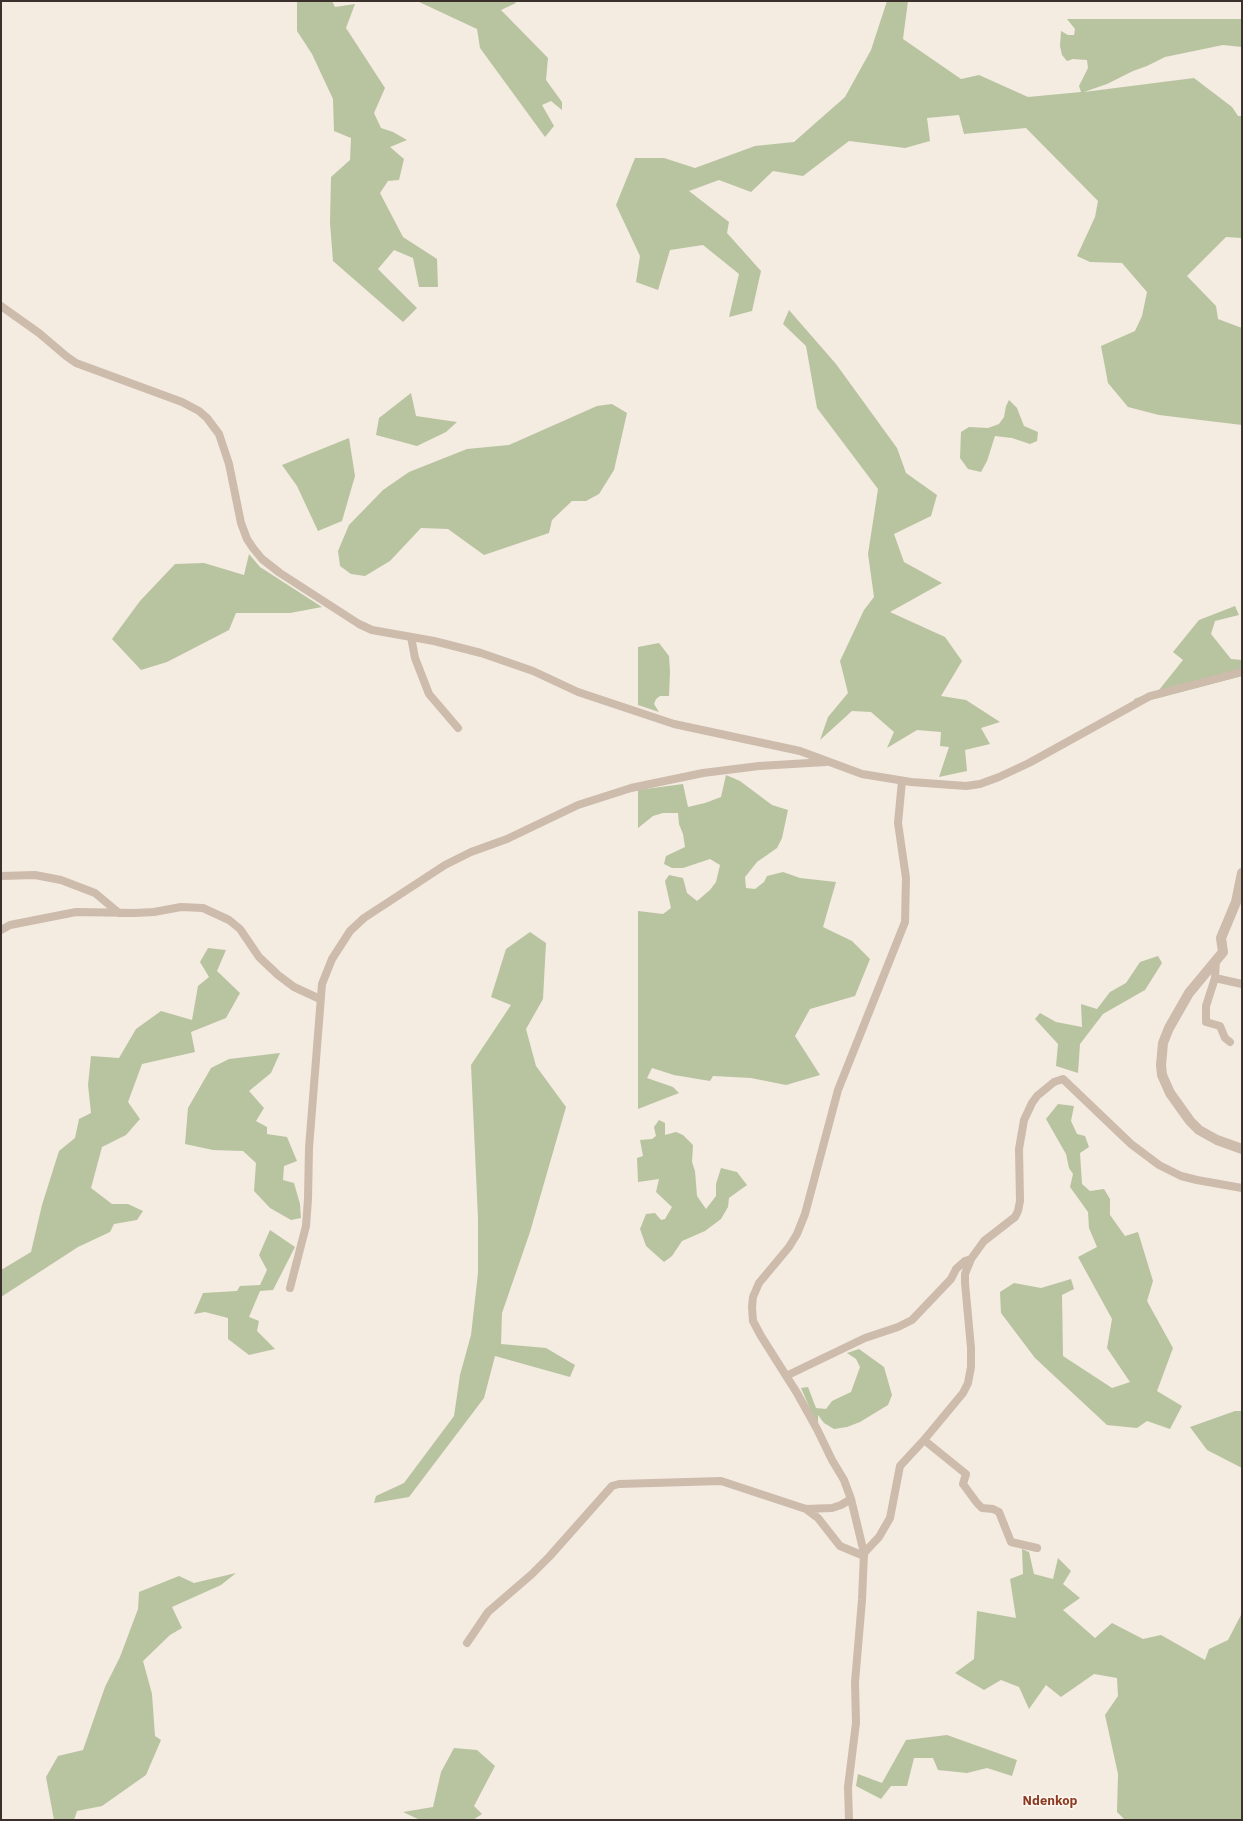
<!DOCTYPE html>
<html>
<head>
<meta charset="utf-8">
<style>
	body { margin:0 }
	#map { position:relative; width:1243px; height:1821px; overflow:hidden; background:#f4ebe1; font-family:"IBM Plex Sans",sans-serif }
	canvas { display:block }
	.frame { position:absolute; inset:0; border:2px solid #3b302b; pointer-events:none }
</style>
</head>
<body>
<div id="map">
<canvas width="1243" height="1821"></canvas>
<div class="frame"></div>
</div>
<script>
const g = document.querySelector('canvas').getContext('2d');
g.lineJoin = 'round';
function fillPath(path, color) {
  g.fillStyle = color;
  g.fill(path, 'evenodd');
}
function toPath(rows) {
  const path = new Path2D();
  for (const r of rows) {
    path.moveTo(r[0], r[1]);
    for (let i = 2; i < r.length; i += 2) path.lineTo(r[i], r[i + 1]);
  }
  return path;
}
function strokePath(path, color, width, dash) {
  g.strokeStyle = color;
  g.lineWidth = width;
  g.lineCap = dash ? 'butt' : 'round';
  g.setLineDash(dash || []);
  g.stroke(path);
}
function drawText(font, color, halo, rows, align = 'center') {
  g.font = font + ' "IBM Plex Sans",sans-serif';
  g.lineWidth = 3;
  g.setLineDash([]);
  g.textBaseline = 'middle';
  g.strokeStyle = halo;
  g.fillStyle = color;
  for (const [text, x, y, turn = 0] of rows) {
    g.save();
    g.translate(x, y);
    g.rotate((+turn || 0) * Math.PI / 180);
    g.textAlign = isNaN(turn) ? turn : align;
    if (halo) g.strokeText(text, 0, 0);
    g.fillText(text, 0, 0);
    g.restore();
  }
}
fillPath(toPath([
	[297,1,332,1,335,7,355,4,346,28,385,88,374,113,381,128,393,132,407,140,390,147,404,159,399,180,388,181,380,193,403,237,437,259,438,287,419,287,413,258,394,250,378,269,417,308,403,322,333,261,330,223,331,177,350,160,351,138,334,131,333,99,312,54,297,31],
	[417,1,514,1,516,3,501,10,548,58,546,80,562,102,562,110,551,101,542,105,554,126,545,137,480,48,477,29],
	[887,1,908,1,903,39,961,79,979,75,1028,97,1081,92,1079,86,1088,68,1087,60,1073,59,1067,61,1062,55,1060,46,1061,31,1068,35,1074,35,1075,29,1067,19,1242,19,1242,47,1223,45,1165,57,1147,66,1133,71,1107,84,1084,92,1194,78,1232,107,1238,116,1242,116,1242,238,1226,237,1187,276,1216,306,1218,319,1242,328,1242,425,1159,415,1128,407,1108,383,1101,346,1135,331,1142,316,1147,292,1122,263,1090,262,1077,256,1095,217,1098,201,1026,128,964,134,959,115,927,118,930,141,905,148,849,141,803,176,773,171,751,192,719,180,689,191,729,222,727,233,761,271,752,311,729,317,739,274,703,245,670,250,658,290,636,282,640,256,616,205,635,158,664,158,695,168,755,146,794,142,845,97,871,50],
	[789,310,836,364,897,448,906,473,937,495,931,516,894,534,904,562,942,583,890,612,945,637,962,661,941,696,966,700,1000,722,981,728,990,744,965,750,967,771,939,777,949,747,940,746,941,732,917,730,887,748,894,732,871,712,852,711,820,740,828,717,848,693,840,661,864,610,874,597,868,554,878,489,817,408,806,346,783,324],
	[411,393,416,416,457,422,446,432,417,446,376,435,379,418],
	[1009,400,1017,408,1024,426,1038,432,1037,441,1030,444,1012,438,995,436,987,461,981,472,968,469,960,458,961,432,969,427,988,428,999,424,1004,417,1006,406],
	[612,404,627,413,614,470,599,494,586,501,572,501,552,520,549,533,484,555,448,529,421,528,390,561,365,576,351,574,340,566,338,551,349,525,383,490,409,472,467,449,509,445,597,406],
	[349,438,355,476,342,521,318,531,297,486,282,465],
	[249,554,260,567,322,607,290,613,236,613,229,630,167,662,141,670,112,639,140,601,175,564,204,563,244,575],
	[1235,606,1239,615,1215,621,1211,634,1231,659,1242,660,1242,676,1136,704,1134,699,1159,690,1183,660,1173,652,1199,620],
	[659,643,669,656,670,672,669,696,660,696,656,699,654,704,659,712,638,705,638,647],
	[726,775,740,781,772,805,788,810,782,838,777,848,757,862,745,877,746,888,755,889,764,882,767,876,783,872,800,878,836,882,823,927,852,941,870,959,855,996,810,1009,795,1036,820,1075,786,1085,751,1078,713,1076,710,1081,674,1075,652,1068,647,1078,673,1087,679,1093,638,1109,638,911,663,914,671,908,665,881,669,875,683,878,687,893,697,901,710,890,716,882,720,865,710,859,683,868,672,868,664,864,666,856,685,847,683,834,679,824,678,813,663,813,653,816,638,828,638,790,683,784,688,807,705,803,721,797],
	[530,932,546,943,543,999,526,1029,536,1066,566,1107,530,1232,502,1313,501,1344,546,1348,575,1365,570,1377,495,1356,484,1398,409,1497,374,1503,376,1496,404,1483,454,1416,460,1375,471,1335,478,1273,478,1218,471,1065,511,1005,491,997,506,949],
	[208,948,226,950,217,971,240,993,226,1018,191,1032,195,1052,142,1064,128,1102,140,1119,126,1135,102,1147,91,1188,112,1204,128,1204,143,1211,137,1220,114,1224,110,1232,78,1247,1,1297,1,1270,31,1252,42,1205,59,1151,75,1138,79,1119,91,1113,88,1085,91,1056,119,1058,136,1029,161,1011,192,1020,198,986,209,977,200,962],
	[1158,956,1162,963,1145,990,1103,1014,1080,1044,1078,1073,1056,1066,1058,1044,1035,1019,1040,1013,1056,1022,1082,1027,1081,1004,1097,1009,1110,992,1126,983,1140,962],
	[280,1053,271,1073,249,1091,264,1108,256,1121,267,1127,267,1134,287,1137,297,1161,284,1166,283,1180,294,1183,300,1204,301,1218,291,1220,270,1208,254,1191,256,1163,243,1151,213,1150,185,1144,188,1108,211,1068,229,1059],
	[1058,1104,1074,1106,1071,1121,1077,1134,1085,1136,1089,1147,1080,1153,1082,1184,1090,1191,1104,1189,1110,1199,1110,1215,1125,1236,1138,1232,1153,1281,1147,1301,1173,1348,1157,1391,1182,1406,1170,1429,1147,1421,1137,1428,1107,1425,1035,1358,1001,1313,1000,1292,1014,1283,1041,1288,1071,1279,1074,1289,1062,1295,1063,1356,1112,1388,1130,1382,1107,1348,1112,1319,1078,1257,1097,1247,1089,1228,1088,1212,1070,1187,1073,1174,1069,1168,1066,1154,1046,1119],
	[659,1120,665,1123,665,1135,676,1132,683,1135,693,1145,692,1162,695,1171,697,1196,706,1209,716,1196,716,1184,721,1168,737,1172,747,1185,729,1198,728,1207,721,1219,705,1231,682,1241,672,1256,664,1262,646,1246,640,1229,646,1214,655,1213,661,1220,665,1219,672,1207,656,1192,659,1179,638,1182,637,1158,643,1156,640,1140,652,1139,656,1136,654,1127],
	[270,1230,295,1247,273,1290,260,1291,249,1317,259,1321,257,1331,275,1349,249,1355,228,1339,228,1318,205,1312,194,1314,203,1293,237,1291,240,1286,260,1285,267,1270,259,1255],
	[859,1349,884,1367,892,1395,888,1405,860,1422,847,1427,834,1429,824,1423,818,1415,818,1424,814,1418,801,1388,808,1387,816,1408,826,1409,832,1401,851,1392,860,1367,856,1359,847,1353],
	[1235,1411,1242,1411,1242,1468,1207,1450,1190,1427],
	[1022,1549,1029,1552,1034,1574,1053,1579,1058,1558,1071,1571,1063,1584,1080,1598,1063,1610,1095,1638,1112,1623,1143,1639,1161,1635,1205,1660,1209,1649,1228,1640,1242,1613,1242,1820,1125,1820,1117,1812,1118,1774,1105,1715,1118,1696,1117,1678,1094,1674,1061,1697,1046,1685,1029,1709,1019,1687,1001,1680,984,1690,955,1673,974,1659,977,1611,1016,1618,1010,1579,1023,1574],
	[236,1573,221,1585,172,1607,182,1628,170,1635,143,1661,152,1694,155,1736,161,1740,146,1775,102,1806,77,1811,74,1820,54,1820,46,1777,58,1756,83,1750,105,1687,120,1657,138,1609,139,1592,179,1576,194,1583],
	[947,1735,1017,1760,1012,1776,987,1768,967,1773,938,1770,933,1758,914,1758,907,1786,891,1786,881,1799,856,1786,858,1774,882,1783,906,1740],
	[454,1748,477,1750,495,1766,474,1806,482,1814,473,1820,420,1820,403,1812,433,1807,441,1772]
]), '#b8c4a0');
strokePath(toPath([
	[1,306,39,333,66,356,76,363,182,402,199,411,207,418,219,434,229,464,241,523,247,539,253,548,262,559,280,573,359,624,372,630,434,641,481,653,533,671,578,692,674,724,800,751,862,774,911,782,966,786,980,784,999,777,1029,763,1150,696,1242,672],
	[411,637,415,658,429,694,458,728],
	[1,876,35,875,61,880,95,893,119,913],
	[1,930,10,925,76,912,135,913,154,912,181,907,203,908,229,920,240,929,259,957,278,975,294,987,320,999],
	[1216,959,1215,978,1206,1006,1206,1022,1220,1026,1225,1038,1230,1042],
	[1215,978,1242,984],
	[290,1288,306,1226,308,1199,309,1148,322,984,332,959,350,931,364,918,445,865,471,852,507,839,578,805,631,788,703,773,759,766,826,762],
	[786,1376,865,1338,898,1327,912,1320,951,1279,956,1269,965,1261,971,1259],
	[924,1440,966,1474,963,1484,977,1503,982,1508,993,1509,999,1512,1011,1542,1037,1548],
	[806,1509,818,1518,840,1546,864,1556],
	[864,1553,879,1537,890,1518,900,1466,924,1440,963,1393,968,1383,971,1367,971,1348,965,1283,965,1274,971,1259,984,1241,1015,1217,1018,1211,1020,1201,1019,1149,1024,1120,1032,1103,1037,1096,1054,1082,1063,1079,1131,1144,1159,1165,1181,1176,1197,1180,1242,1188],
	[467,1643,488,1612,532,1574,549,1557,612,1486,619,1484,721,1481,806,1509,832,1508,841,1505,851,1499],
	[849,1820,848,1787,856,1723,855,1682,862,1600,864,1553,851,1499,844,1480,832,1460,817,1429,797,1393,761,1336,753,1321,752,1307,753,1297,759,1283,789,1247,797,1234,805,1214,838,1090,905,922,906,878,898,823,902,781]
]), '#cdbbac', 8);
strokePath(toPath([
	[1242,873,1236,902,1221,938,1223,952,1189,993,1169,1028,1163,1043,1161,1065,1162,1075,1170,1093,1190,1121,1199,1130,1217,1140,1242,1149]
]), '#cdbbac', 10);
drawText('bold 13px', '#8c3b22', '#fbf5ee', [
	["Ndenkop",1050,1801]
]);
</script>
</body>
</html>
